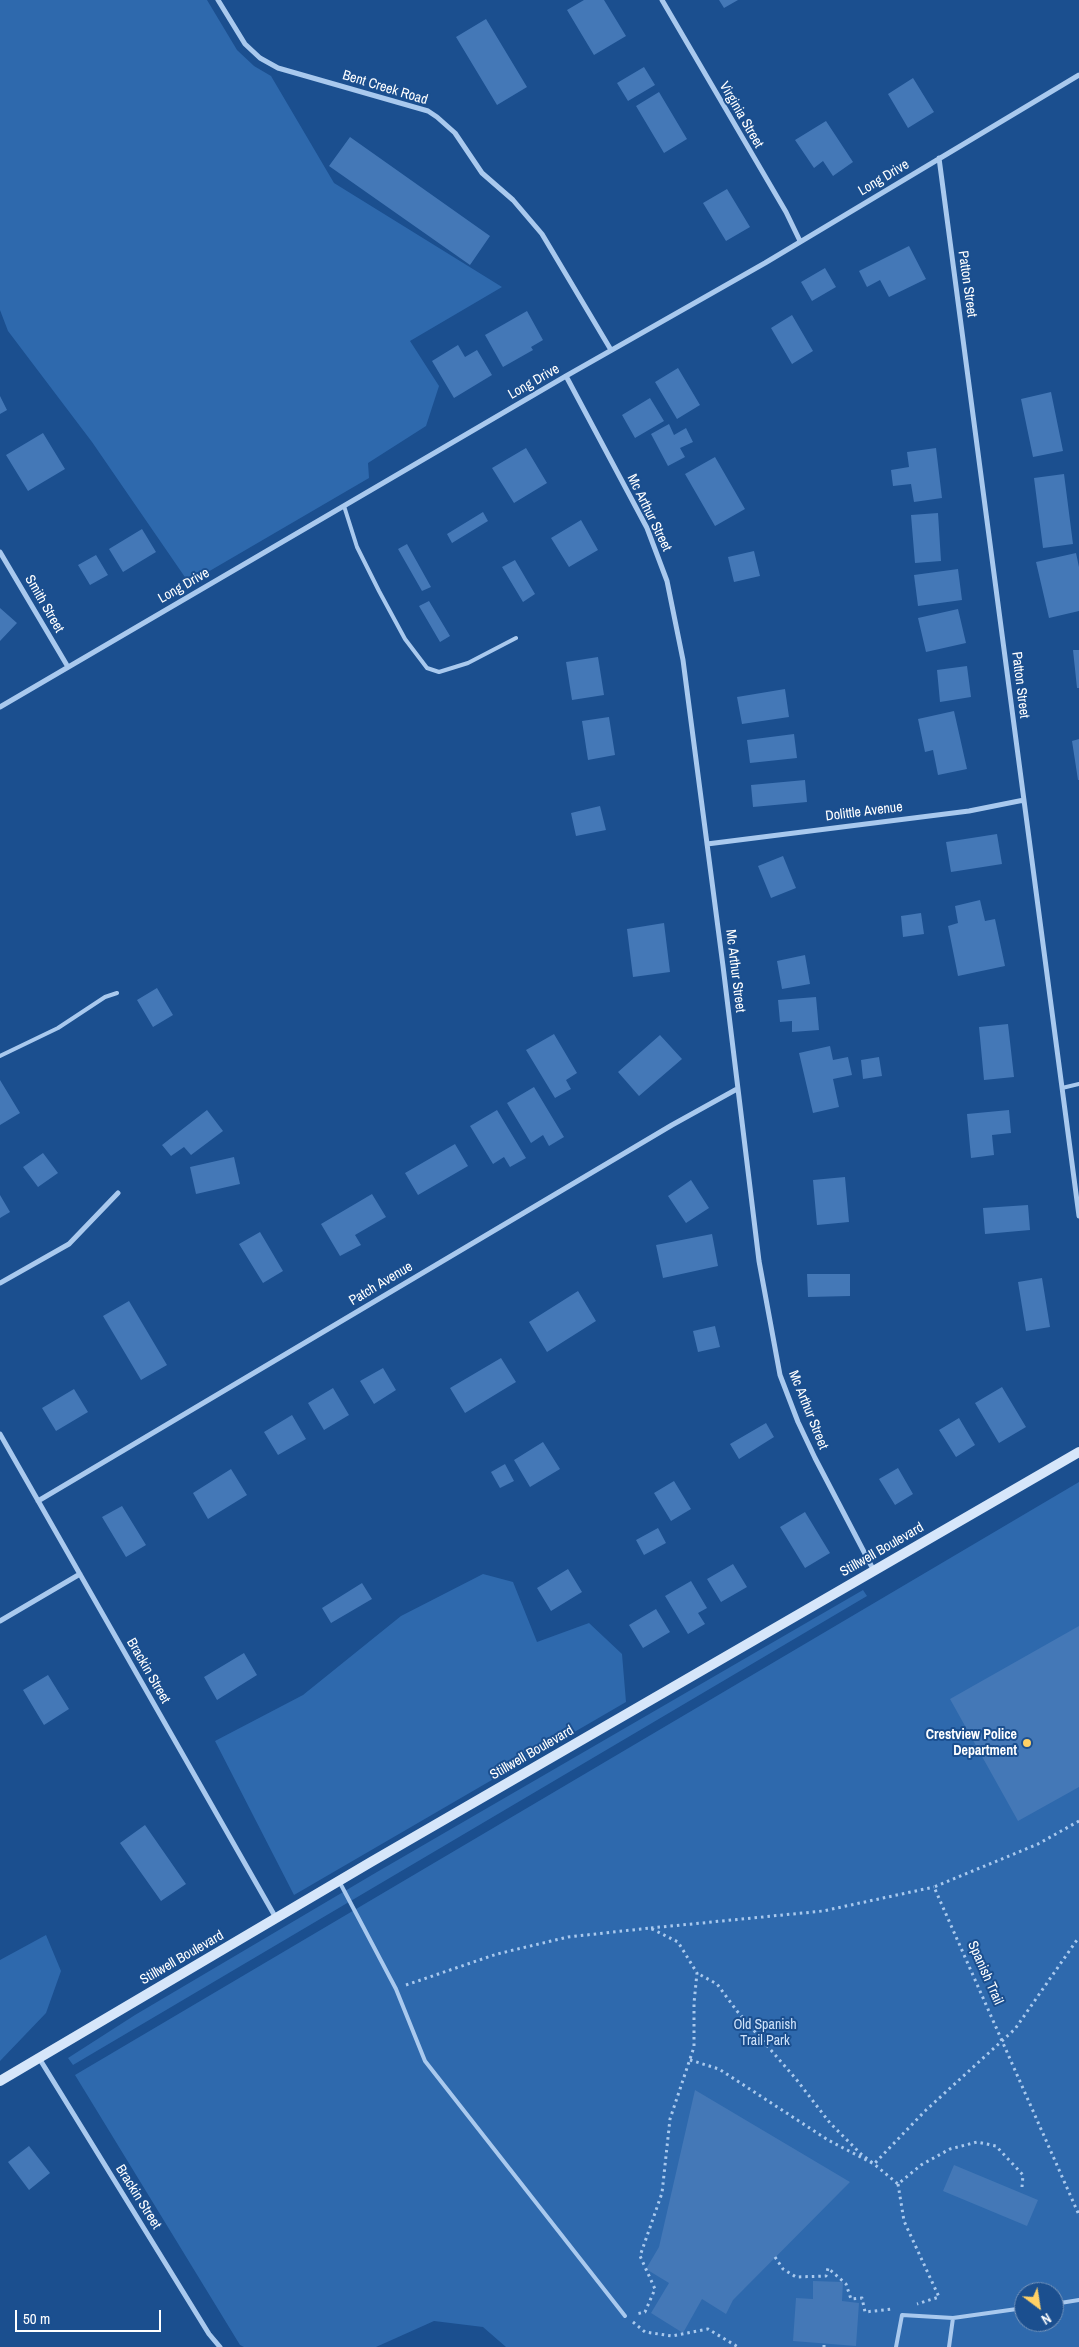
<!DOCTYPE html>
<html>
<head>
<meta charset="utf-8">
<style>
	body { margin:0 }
	#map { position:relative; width:1079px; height:2347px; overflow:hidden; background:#1b4f8f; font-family:"Archivo Narrow",sans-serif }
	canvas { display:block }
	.north { position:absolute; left:1014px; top:2282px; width:50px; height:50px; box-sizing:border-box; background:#1b4f8f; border:1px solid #7695bc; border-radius:50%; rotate:149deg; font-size:14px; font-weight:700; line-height:20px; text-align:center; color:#fff }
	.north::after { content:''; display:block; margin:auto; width:18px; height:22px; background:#ffd166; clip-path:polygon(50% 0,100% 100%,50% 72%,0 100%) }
	.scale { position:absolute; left:15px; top:2310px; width:146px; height:22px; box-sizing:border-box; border:2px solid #fff; border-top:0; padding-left:6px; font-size:15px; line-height:18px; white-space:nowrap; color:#fff; -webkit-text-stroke:4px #1b4f8f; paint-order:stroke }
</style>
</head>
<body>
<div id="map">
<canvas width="1079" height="2347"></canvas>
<div class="north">N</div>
<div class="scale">50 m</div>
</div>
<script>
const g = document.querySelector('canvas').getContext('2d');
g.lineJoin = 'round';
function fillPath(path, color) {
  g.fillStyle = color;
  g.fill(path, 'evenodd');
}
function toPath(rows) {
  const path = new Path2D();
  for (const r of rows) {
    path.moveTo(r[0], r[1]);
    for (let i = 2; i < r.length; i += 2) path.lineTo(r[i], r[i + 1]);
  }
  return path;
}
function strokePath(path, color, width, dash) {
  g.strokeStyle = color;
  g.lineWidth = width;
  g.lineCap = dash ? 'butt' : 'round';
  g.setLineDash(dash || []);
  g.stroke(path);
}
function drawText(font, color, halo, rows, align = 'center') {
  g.font = font + ' "Archivo Narrow",sans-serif';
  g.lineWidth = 4;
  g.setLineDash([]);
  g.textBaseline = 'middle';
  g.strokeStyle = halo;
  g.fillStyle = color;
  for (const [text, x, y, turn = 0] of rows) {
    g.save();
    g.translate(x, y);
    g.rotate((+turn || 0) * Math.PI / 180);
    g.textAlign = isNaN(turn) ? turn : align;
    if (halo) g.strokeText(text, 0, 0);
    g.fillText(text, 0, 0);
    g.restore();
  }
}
fillPath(toPath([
	[0,0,207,0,237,50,254,66,271,76,334,183,502,287,410,341,439,386,426,426,368,463,369,478,189,583,92,442,8,331,0,310],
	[1079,1482,1079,2347,506,2347,483,2327,434,2321,376,2347,244,2347,240,2345,75,2075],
	[1024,2292,1054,2292,1054,2322,1024,2322],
	[483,1574,513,1582,537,1642,589,1623,622,1654,626,1702,294,1895,215,1741,303,1695,401,1616],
	[863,1590,867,1596,73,2065,68,2058,135,2015,377,1872],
	[46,1935,61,1971,46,2013,0,2061,0,1960]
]), '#2e69ad');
fillPath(toPath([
	[584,0,604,0,626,36,594,55,567,10],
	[719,0,738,0,724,8],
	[486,19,527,87,497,105,456,37],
	[644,67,655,85,628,101,617,83],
	[913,78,934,112,908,128,888,94],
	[659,92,687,139,664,153,636,106],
	[826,121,853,162,833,176,823,161,814,168,795,140],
	[350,137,490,236,470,265,329,166],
	[727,189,750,227,726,241,703,203],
	[909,246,926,279,889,297,880,280,867,287,859,271],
	[825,268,836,287,812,301,801,282],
	[527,311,543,340,531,347,533,350,503,367,485,335],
	[792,315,813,351,792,364,771,328],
	[458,345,465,357,477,350,492,375,454,398,432,361],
	[678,368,700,405,677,419,655,382],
	[1051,392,1063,451,1033,457,1021,399],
	[0,396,7,410,0,414],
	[650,398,664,421,635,438,622,415],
	[669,424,674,435,686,428,693,442,680,448,685,457,668,466,651,434],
	[43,433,65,469,28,491,6,455],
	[526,448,547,483,514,503,492,468],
	[936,448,942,498,914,502,911,484,893,486,891,470,909,467,907,452],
	[715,457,745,509,715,526,685,474],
	[1064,474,1073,544,1043,548,1034,478],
	[483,512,488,521,452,543,447,534],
	[938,513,941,561,915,563,911,515],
	[581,520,598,550,569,567,551,538],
	[142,529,156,552,123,572,109,549],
	[407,544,431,587,422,591,398,549],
	[754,551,760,576,734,582,728,557],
	[1076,553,1079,567,1079,611,1049,618,1036,562],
	[96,555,108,575,90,585,78,565],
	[515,560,535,594,523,602,502,567],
	[958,569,962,600,918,606,914,575],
	[429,601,450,636,440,642,419,606],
	[0,608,17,623,0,641],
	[958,609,966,643,926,652,918,618],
	[1073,650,1079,650,1079,688,1077,688],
	[598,657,604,695,572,700,566,662],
	[967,666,971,697,940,702,937,670],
	[785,689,789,717,742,724,737,697],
	[954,711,967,769,938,775,933,750,925,752,918,719],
	[609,717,615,755,588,760,582,721],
	[794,734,797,758,750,763,747,740],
	[1079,739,1079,780,1078,780,1072,741],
	[805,780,807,802,753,807,751,785],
	[600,806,606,830,576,836,571,813],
	[997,834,1002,864,951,872,946,842],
	[783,856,796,888,771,898,758,866],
	[980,900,985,921,995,919,1005,966,958,976,948,926,958,923,955,906],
	[921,913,924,934,903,937,901,916],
	[664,923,670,972,633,977,627,929],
	[805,955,810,984,782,989,777,961],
	[157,988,173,1015,153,1027,137,1000],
	[816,997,819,1030,792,1032,792,1021,780,1022,778,1000],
	[1008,1024,1014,1077,984,1080,979,1027],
	[554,1034,577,1073,566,1080,571,1089,555,1098,526,1050],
	[660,1035,682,1059,639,1096,618,1072],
	[830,1046,833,1060,848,1057,852,1075,833,1079,839,1107,813,1113,799,1053],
	[879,1057,882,1076,863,1079,861,1060],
	[0,1080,20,1113,0,1125],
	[534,1087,564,1137,549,1146,543,1135,531,1143,507,1103],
	[207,1110,223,1131,191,1155,184,1147,171,1156,162,1145],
	[497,1110,526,1158,510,1167,504,1157,493,1164,470,1126],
	[1009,1110,1011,1133,992,1135,994,1155,971,1158,967,1114],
	[455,1144,468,1166,418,1195,405,1173],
	[43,1153,58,1173,38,1187,23,1167],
	[234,1157,240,1184,196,1194,190,1167],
	[845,1177,849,1222,817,1225,813,1180],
	[691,1180,709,1208,686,1223,668,1196],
	[372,1194,386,1217,355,1235,361,1245,340,1256,321,1224],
	[0,1195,10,1212,0,1218],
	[1028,1205,1030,1230,985,1234,983,1208],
	[260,1232,283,1271,263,1283,239,1244],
	[712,1234,718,1266,663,1278,656,1245],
	[807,1274,850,1274,850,1296,808,1297],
	[1042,1278,1050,1327,1026,1331,1018,1282],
	[578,1291,596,1321,547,1352,529,1322],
	[129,1301,167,1365,141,1380,103,1316],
	[715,1326,720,1347,698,1352,693,1331],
	[501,1358,516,1382,465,1413,450,1388],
	[383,1368,396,1390,374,1404,360,1381],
	[1002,1387,1026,1427,999,1443,975,1403],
	[333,1388,349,1415,324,1430,308,1403],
	[74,1389,88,1412,56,1431,42,1408],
	[292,1415,306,1439,278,1455,264,1432],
	[959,1418,975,1445,956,1457,939,1430],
	[766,1423,774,1437,739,1459,730,1444],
	[543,1442,560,1469,530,1487,514,1460],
	[505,1464,514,1481,500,1488,491,1472],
	[898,1468,913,1494,895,1505,879,1479],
	[231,1469,247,1495,208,1519,193,1493],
	[674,1481,691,1509,671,1521,654,1493],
	[122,1506,146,1545,126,1557,102,1517],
	[805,1512,830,1553,805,1568,780,1527],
	[658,1528,666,1543,644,1555,636,1540],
	[733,1564,747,1587,721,1602,707,1579],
	[568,1569,582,1592,551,1611,537,1588],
	[691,1581,707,1608,698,1613,705,1624,688,1634,665,1596],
	[362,1583,372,1599,331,1623,322,1608],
	[656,1609,670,1632,643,1648,629,1625],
	[1079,1626,1079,1787,1018,1821,950,1699],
	[244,1653,257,1675,217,1700,204,1677],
	[48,1675,69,1709,44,1725,23,1690],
	[145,1825,186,1884,161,1901,120,1843],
	[695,2090,850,2182,733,2300,726,2314,702,2299,683,2333,651,2313,669,2283,646,2269,659,2247],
	[29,2146,50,2173,29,2190,8,2162],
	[954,2165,1038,2200,1027,2226,943,2191],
	[813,2281,843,2282,842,2301,859,2303,856,2346,793,2341,796,2298,813,2299]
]), '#4478b7');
strokePath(toPath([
	[1079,1821,1038,1844,934,1887,1079,2215],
	[651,1928,823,1911,934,1887],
	[406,1985,497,1954,568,1937,650,1928,678,1942,697,1973,694,2003,694,2047,670,2119,662,2193,640,2256,655,2289,645,2312,636,2314],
	[690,2060,719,2069,828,2140,874,2164,861,2154,830,2123,796,2079,737,2011,717,1984,697,1973],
	[898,2184,904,2221,939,2297,917,2304],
	[1022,2187,1023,2175,996,2146,977,2142,950,2149,921,2165,898,2184,874,2164,925,2111,1015,2029,1079,1937],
	[775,2257,783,2269,796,2277,826,2276,828,2268,846,2284,851,2299,862,2298,865,2312,892,2309],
	[633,2322,645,2332,672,2336,708,2329,738,2347],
	[824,2347,824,2345]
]), '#a9c9ee', 3, [2.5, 4]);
strokePath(toPath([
	[344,506,357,547,379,591,405,639,427,668,439,672,468,663,516,638],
	[0,1056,58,1028,105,997,117,993],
	[1062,1088,1079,1084],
	[339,1881,396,1989,425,2061,625,2316],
	[1054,2304,1079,2300],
	[896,2347,902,2315,953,2318,1024,2308],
	[949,2347,953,2318]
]), '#a9c9ee', 4);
strokePath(toPath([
	[218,0,245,44,260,58,278,68,428,111,437,117,455,133,482,173,513,200,542,234,611,350],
	[662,0,786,212,800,241],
	[939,158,1079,1216],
	[566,376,647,528,667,581,683,660,723,966,759,1261,780,1375,798,1422,815,1458,874,1571],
	[0,552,68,667],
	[0,707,566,376,765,263,1079,75],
	[707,844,969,811,1024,800],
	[0,1283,69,1244,118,1193],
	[0,1434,276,1918],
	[38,1501,672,1125,737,1089],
	[0,1621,80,1574],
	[39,2058,209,2334,220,2347]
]), '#a9c9ee', 5);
strokePath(toPath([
	[0,2081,371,1862,1079,1452]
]), '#d6e6fa', 10);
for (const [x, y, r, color] of [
	[1027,1743,5,"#ffd166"]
]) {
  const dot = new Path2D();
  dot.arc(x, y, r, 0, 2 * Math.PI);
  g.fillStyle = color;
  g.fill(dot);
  strokePath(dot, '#1b4f8f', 2);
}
drawText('14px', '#fff', '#1b4f8f', [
	["Bent Creek Road",385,88,17],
	["Virginia Street",741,115,60],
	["Long Drive",884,178,-31],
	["Patton Street",967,284,82],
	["Long Drive",534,382,-30],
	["Mc Arthur Street",649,513,64],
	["Long Drive",184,586,-30],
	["Smith Street",44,604,60],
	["Patton Street",1020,685,83],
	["Dolittle Avenue",864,812,-7],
	["Mc Arthur Street",735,971,83],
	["Patch Avenue",381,1284,-31],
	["Mc Arthur Street",808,1410,68],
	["Stillwell Boulevard",882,1550,-30],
	["Brackin Street",148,1671,60],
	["Stillwell Boulevard",532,1753,-30],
	["Stillwell Boulevard",182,1958,-30],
	["Spanish Trail",985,1973,66],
	["Brackin Street",138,2197,58]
]);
drawText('bold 14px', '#fff', '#1b4f8f', [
	["Crestview Police",1017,1735],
	["Department",1017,1751]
], 'right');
drawText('14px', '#cfe3fa', '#1b4f8f', [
	["Old Spanish",765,2025],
	["Trail Park",765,2041]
]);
</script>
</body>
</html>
